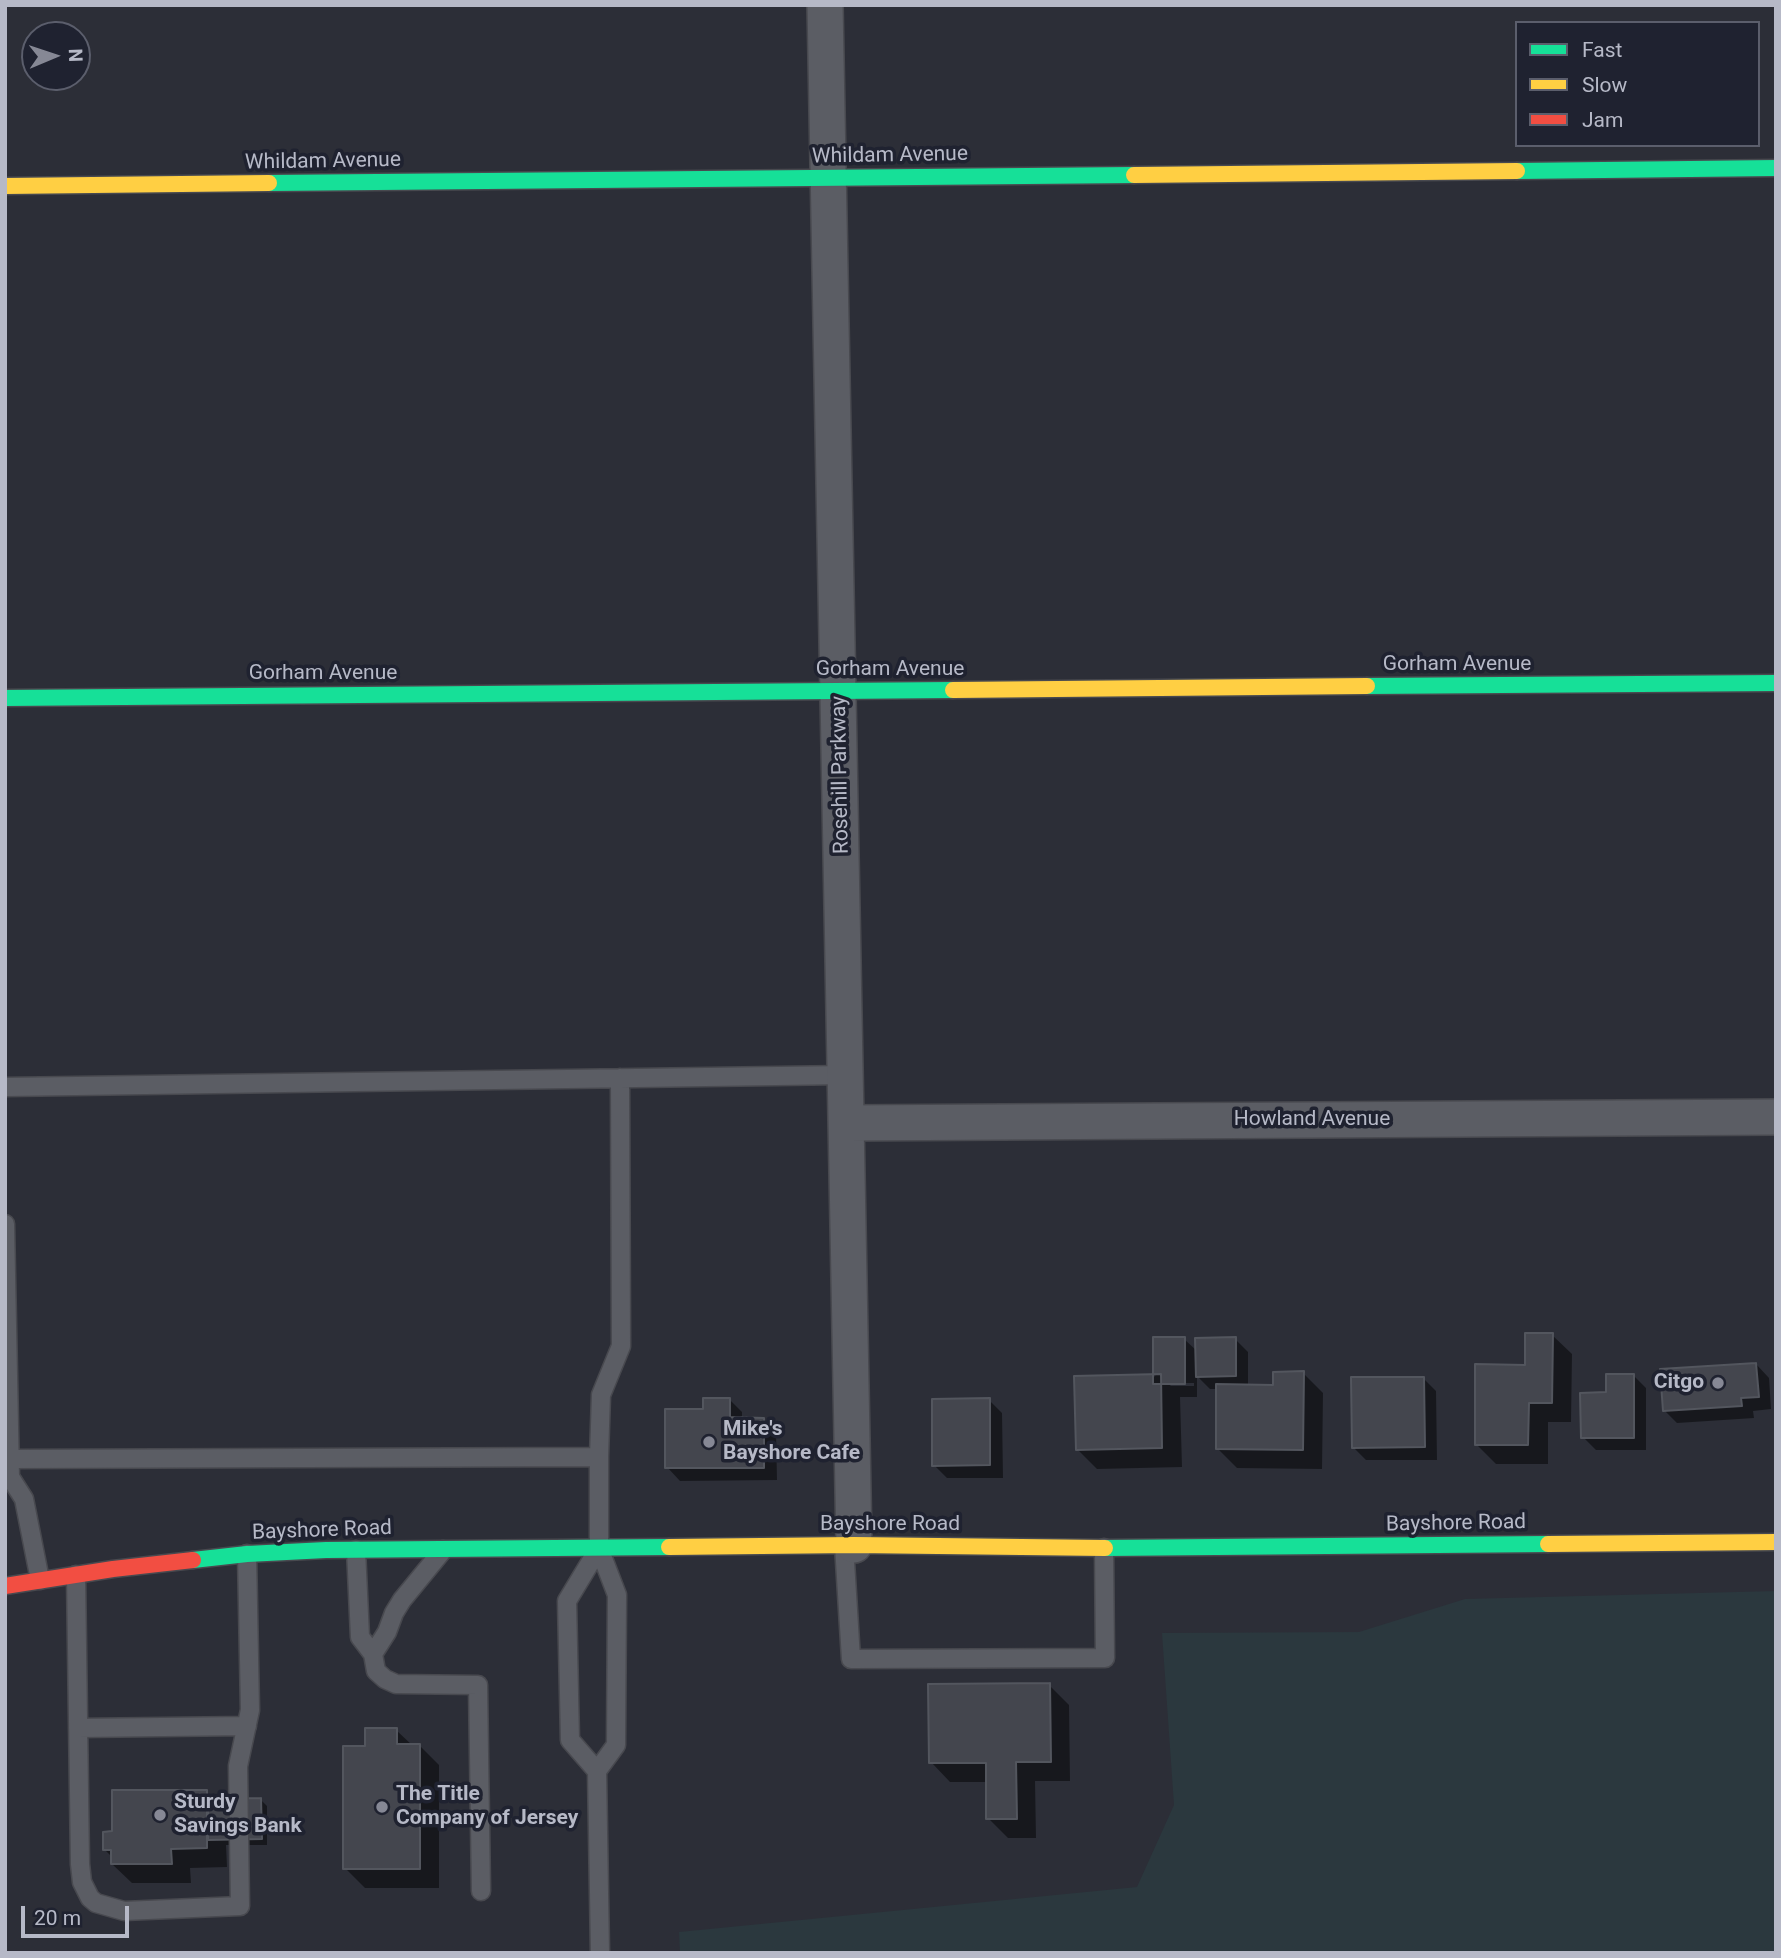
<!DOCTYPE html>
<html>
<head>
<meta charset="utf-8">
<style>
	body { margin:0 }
	#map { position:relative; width:1781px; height:1958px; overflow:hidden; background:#2c2e37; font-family:Roboto,sans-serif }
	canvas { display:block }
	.frame { position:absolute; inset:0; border:7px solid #b6b9c7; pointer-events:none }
	.legend { position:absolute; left:1515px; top:21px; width:245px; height:126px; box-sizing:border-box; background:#1f2230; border:2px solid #5b5e6c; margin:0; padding:9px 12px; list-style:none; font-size:21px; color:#b6b9c7 }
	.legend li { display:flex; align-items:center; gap:14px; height:35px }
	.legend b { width:35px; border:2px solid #5b5e6c }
	.north { position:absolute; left:21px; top:21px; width:70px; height:70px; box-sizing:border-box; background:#1f2230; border:2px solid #5b5e6c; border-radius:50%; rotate:88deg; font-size:19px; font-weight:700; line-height:28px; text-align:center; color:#b6b9c7 }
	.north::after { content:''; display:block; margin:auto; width:24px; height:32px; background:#868895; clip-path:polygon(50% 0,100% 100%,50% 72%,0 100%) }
	.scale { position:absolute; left:21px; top:1906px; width:108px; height:32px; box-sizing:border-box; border:4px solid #b6b9c7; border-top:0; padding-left:9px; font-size:21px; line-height:24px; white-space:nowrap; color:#b6b9c7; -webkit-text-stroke:5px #1f2230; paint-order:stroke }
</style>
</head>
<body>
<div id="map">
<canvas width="1781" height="1958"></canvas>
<div class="frame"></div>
<ul class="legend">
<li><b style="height:9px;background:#16e098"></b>Fast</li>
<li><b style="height:9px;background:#ffcf43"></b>Slow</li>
<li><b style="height:9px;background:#f24e42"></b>Jam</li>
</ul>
<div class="north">N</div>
<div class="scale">20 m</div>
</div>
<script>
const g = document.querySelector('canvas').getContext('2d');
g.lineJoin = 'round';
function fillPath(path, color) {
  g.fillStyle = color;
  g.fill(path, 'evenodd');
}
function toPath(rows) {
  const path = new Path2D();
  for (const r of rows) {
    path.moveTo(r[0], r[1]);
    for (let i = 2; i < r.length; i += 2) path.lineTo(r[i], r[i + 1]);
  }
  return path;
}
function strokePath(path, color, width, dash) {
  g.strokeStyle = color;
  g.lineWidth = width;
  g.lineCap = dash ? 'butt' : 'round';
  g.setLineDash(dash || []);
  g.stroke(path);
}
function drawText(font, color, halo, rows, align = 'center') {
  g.font = font + ' Roboto,sans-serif';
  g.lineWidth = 7;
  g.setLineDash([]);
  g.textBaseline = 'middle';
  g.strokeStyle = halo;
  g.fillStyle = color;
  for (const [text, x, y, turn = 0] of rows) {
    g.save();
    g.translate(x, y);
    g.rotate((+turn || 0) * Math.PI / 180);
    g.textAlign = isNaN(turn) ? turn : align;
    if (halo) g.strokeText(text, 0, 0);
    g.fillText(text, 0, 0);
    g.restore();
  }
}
fillPath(toPath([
	[1776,1591,1776,1953,680,1953,679,1932,1137,1887,1174,1805,1162,1633,1359,1632,1465,1599]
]), '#2b383e');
fillPath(toPath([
	[1552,1335,1572,1354,1571,1422,1548,1422,1548,1464,1496,1464,1476,1444],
	[1184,1339,1197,1351,1235,1339,1248,1352,1248,1386,1275,1386,1303,1373,1323,1393,1322,1469,1237,1468,1217,1448,1218,1389,1210,1389,1197,1376,1197,1397,1180,1397,1182,1467,1097,1469,1077,1449,1155,1376],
	[1167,1383,1194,1383,1194,1386,1171,1386],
	[1756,1364,1769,1378,1771,1409,1753,1411,1754,1418,1677,1423,1664,1410],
	[1633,1375,1646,1388,1646,1450,1596,1450,1583,1437],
	[1423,1378,1436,1391,1437,1460,1366,1460,1353,1447],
	[729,1399,742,1412,742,1419,763,1419,776,1432,777,1480,680,1481,667,1467,705,1411],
	[989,1400,1002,1413,1003,1478,947,1478,934,1465],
	[1049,1685,1069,1705,1070,1781,1035,1781,1036,1838,1008,1838,988,1818,988,1782,950,1782,931,1762],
	[396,1730,412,1745,419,1745,439,1765,439,1888,365,1888,345,1868,367,1748],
	[206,1792,215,1800,261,1800,267,1806,267,1845,226,1845,227,1867,190,1868,191,1883,132,1883,112,1864,113,1858,105,1850,114,1833]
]), '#0007');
const building = toPath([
	[1525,1333,1553,1333,1552,1403,1529,1403,1528,1445,1475,1445,1475,1364,1525,1365,1525,1333],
	[1153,1337,1185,1337,1185,1384,1153,1384,1153,1337],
	[1236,1337,1236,1376,1196,1377,1195,1338,1236,1337],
	[1756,1363,1759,1397,1741,1398,1742,1406,1663,1411,1660,1369,1756,1363],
	[1304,1371,1303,1450,1216,1449,1216,1384,1273,1385,1273,1372,1304,1371],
	[1161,1374,1162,1448,1076,1450,1074,1376,1161,1374],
	[1606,1374,1634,1374,1634,1438,1581,1438,1580,1393,1606,1392,1606,1374],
	[1351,1377,1424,1377,1425,1447,1352,1448,1351,1377],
	[703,1398,730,1398,730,1417,764,1418,764,1468,665,1468,665,1409,703,1409,703,1398],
	[990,1398,990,1465,932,1466,932,1399,990,1398],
	[1050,1683,1051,1762,1016,1762,1017,1819,986,1819,986,1763,929,1763,928,1684,1050,1683],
	[365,1728,397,1728,397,1744,420,1744,420,1869,343,1869,343,1746,365,1746,365,1728],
	[112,1790,207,1790,207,1848,171,1849,172,1864,111,1864,111,1850,103,1850,103,1832,112,1831,112,1790],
	[261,1798,262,1839,208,1840,208,1799,261,1798]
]);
fillPath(building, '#44464e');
strokePath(building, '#53565e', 2);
const lane = toPath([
	[5,1087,847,1075],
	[5,1224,10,1477,24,1499,40,1580],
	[10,1459,599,1457],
	[844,1545,851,1659,1105,1658,1104,1548],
	[356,1550,360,1637,373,1654,376,1671,385,1679,396,1684,478,1685,481,1891],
	[76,1575,80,1864,82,1882,90,1898,96,1903,124,1911,240,1906,238,1766,250,1710,247,1554],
	[373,1654,387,1632,394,1613,402,1600,443,1550],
	[78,1728,247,1726],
	[597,1771,570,1740,567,1601,599,1548],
	[600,1953,597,1771,616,1745,617,1595,599,1548,599,1457,601,1395,621,1346,620,1078]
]);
const street = toPath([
	[825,5,854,1545],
	[848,1123,1776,1117]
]);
const fast = toPath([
	[1517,171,1776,168],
	[269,183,1134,175],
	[1367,686,1776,683],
	[5,698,953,690],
	[1105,1548,1548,1544],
	[193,1560,247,1554,326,1550,669,1547]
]);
const slow = toPath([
	[1134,175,1517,171],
	[5,186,269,183],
	[953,690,1367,686],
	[1548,1544,1776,1542],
	[669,1547,854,1545,1105,1548]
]);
const jam = toPath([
	[5,1586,113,1569,193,1560]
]);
strokePath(lane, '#48494f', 21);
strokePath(street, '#48494f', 38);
strokePath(fast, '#48494f', 19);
strokePath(slow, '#48494f', 19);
strokePath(jam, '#48494f', 19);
strokePath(lane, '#5b5d64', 18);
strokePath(street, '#5b5d64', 35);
strokePath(fast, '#16e098', 16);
strokePath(slow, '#ffcf43', 16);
strokePath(jam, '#f24e42', 16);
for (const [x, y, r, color] of [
	[1718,1383,7,"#868895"],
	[709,1442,7,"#868895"],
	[382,1807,7,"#868895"],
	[160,1815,7,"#868895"]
]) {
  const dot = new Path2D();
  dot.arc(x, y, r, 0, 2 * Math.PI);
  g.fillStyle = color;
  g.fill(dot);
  strokePath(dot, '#1f2230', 2.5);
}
drawText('21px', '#b6b9c7', '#1f2230', [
	["Whildam Avenue",890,156,-1],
	["Whildam Avenue",323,162,-1],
	["Gorham Avenue",1457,665],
	["Gorham Avenue",890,670],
	["Gorham Avenue",323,674],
	["Rosehill Parkway",841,775,-91],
	["Howland Avenue",1312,1120],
	["Bayshore Road",1456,1524,-1],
	["Bayshore Road",890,1525],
	["Bayshore Road",322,1531,-2]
]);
drawText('bold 21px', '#b6b9c7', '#1f2230', [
	["Citgo",1704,1383,"right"],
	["Mike's",723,1430],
	["Bayshore Cafe",723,1454],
	["The Title",396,1795],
	["Company of Jersey",396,1819],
	["Sturdy",174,1803],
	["Savings Bank",174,1827]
], 'left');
</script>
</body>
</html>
